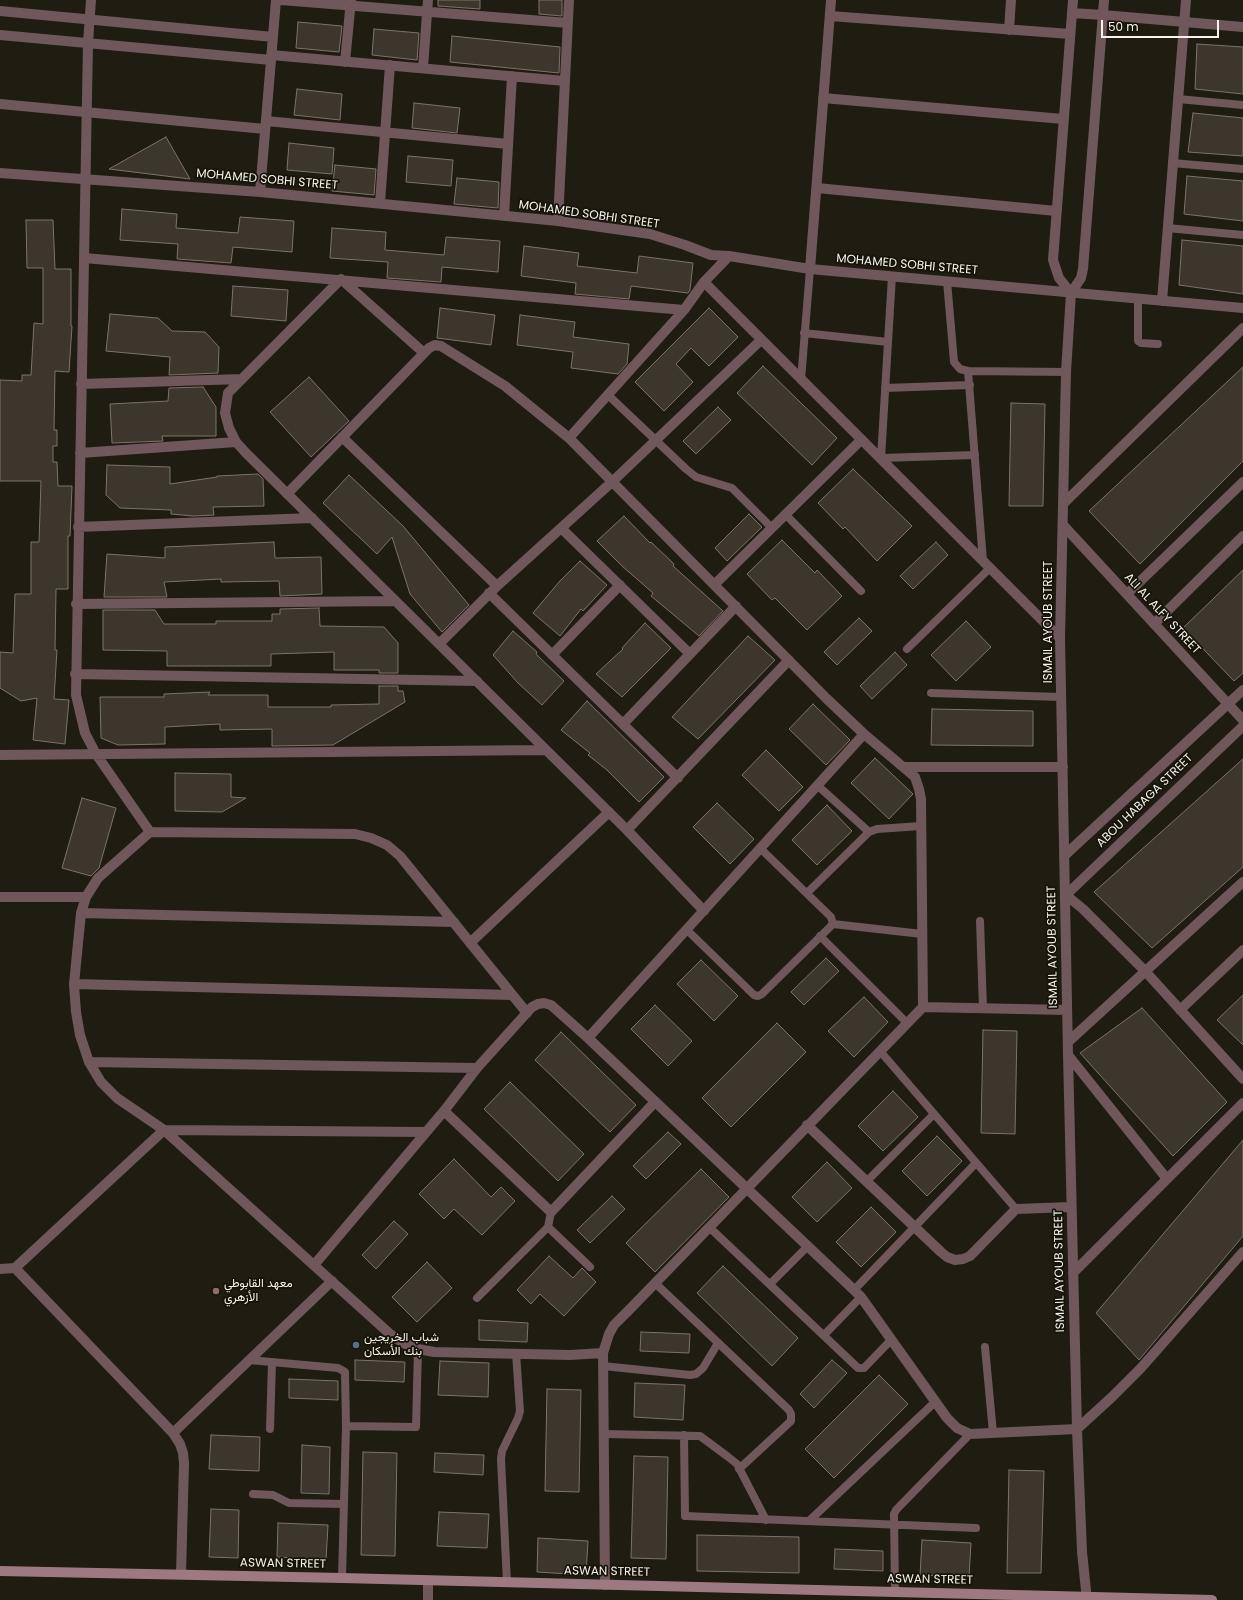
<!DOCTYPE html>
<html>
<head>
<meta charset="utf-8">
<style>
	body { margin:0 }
	#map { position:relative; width:1243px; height:1600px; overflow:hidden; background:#1f1c12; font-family:Poppins,sans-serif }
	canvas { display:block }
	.scale { position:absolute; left:1101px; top:20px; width:118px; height:18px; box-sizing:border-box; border:2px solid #f6f4ed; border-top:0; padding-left:5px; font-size:12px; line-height:14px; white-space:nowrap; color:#f6f4ed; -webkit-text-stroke:3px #161309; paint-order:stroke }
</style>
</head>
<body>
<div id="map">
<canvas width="1243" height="1600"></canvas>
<div class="scale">50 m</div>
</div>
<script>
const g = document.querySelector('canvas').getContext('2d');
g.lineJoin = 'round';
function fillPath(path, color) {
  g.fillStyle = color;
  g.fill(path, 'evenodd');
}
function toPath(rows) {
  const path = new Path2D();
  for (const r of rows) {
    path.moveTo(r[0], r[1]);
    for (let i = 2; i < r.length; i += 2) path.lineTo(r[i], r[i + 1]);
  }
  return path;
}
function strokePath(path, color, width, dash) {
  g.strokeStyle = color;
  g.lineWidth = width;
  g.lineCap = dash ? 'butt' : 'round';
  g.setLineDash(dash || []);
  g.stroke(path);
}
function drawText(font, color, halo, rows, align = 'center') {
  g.font = font + ' Poppins,Vazirmatn,sans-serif';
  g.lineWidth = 3.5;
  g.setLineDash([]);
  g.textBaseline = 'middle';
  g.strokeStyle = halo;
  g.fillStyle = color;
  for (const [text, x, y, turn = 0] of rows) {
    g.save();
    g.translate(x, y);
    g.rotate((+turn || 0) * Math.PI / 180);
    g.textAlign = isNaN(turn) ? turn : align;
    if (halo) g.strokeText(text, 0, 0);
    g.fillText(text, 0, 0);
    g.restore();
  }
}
const building = toPath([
	[438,0,480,0,480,9,438,6,438,0],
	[539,0,562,0,562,16,539,14,539,0],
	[298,22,342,26,339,52,296,48,298,22],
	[374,29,419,33,417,60,372,55,374,29],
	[452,36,560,47,559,73,450,62,452,36],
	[1197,44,1243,47,1243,94,1195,89,1197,44],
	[297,89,342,94,340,120,294,115,297,89],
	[414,103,460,108,457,133,412,128,414,103],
	[1193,113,1243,118,1243,156,1188,152,1193,113],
	[166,137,190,179,109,169,166,137],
	[289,143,334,148,332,174,287,170,289,143],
	[408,156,453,160,451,186,406,182,408,156],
	[335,165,376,169,374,195,332,191,335,165],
	[1187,176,1243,181,1243,221,1184,214,1187,176],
	[457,178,499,182,498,208,454,204,457,178],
	[122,209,177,214,176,228,238,233,240,217,294,221,292,252,233,247,231,263,177,259,178,244,120,240,122,209],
	[26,220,53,220,55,269,71,269,71,326,72,326,69,372,55,371,54,430,57,430,57,446,53,446,53,462,57,462,58,486,72,486,70,536,68,536,68,589,56,589,55,650,57,650,54,699,69,700,65,744,33,740,37,698,21,701,0,688,0,652,13,653,15,594,31,594,31,542,39,542,41,481,0,481,0,380,22,381,22,375,31,375,34,323,43,324,43,268,27,268,26,220],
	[332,228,386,232,385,250,444,255,446,237,500,241,498,272,442,267,441,282,387,278,388,262,330,258,332,228],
	[1182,240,1243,246,1243,294,1179,285,1182,240],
	[524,246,579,253,577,266,637,273,639,256,693,263,690,290,688,293,631,286,629,299,575,294,576,283,521,276,524,246],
	[233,286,288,290,286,321,231,316,233,286],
	[440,308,495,315,491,345,437,338,440,308],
	[709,308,738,337,709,366,691,348,676,364,693,382,664,411,635,382,709,308],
	[110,314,158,318,172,331,205,332,219,347,218,373,169,375,170,357,106,351,110,314],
	[520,315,575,322,573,337,629,344,627,364,618,374,571,368,573,352,517,345,520,315],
	[763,366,837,438,812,465,737,393,763,366],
	[1243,367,1243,461,1140,564,1089,511,1243,367],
	[309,377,349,421,311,457,270,412,309,377],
	[203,387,216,407,216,436,162,436,163,441,112,443,110,404,168,401,169,388,203,387],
	[1011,403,1045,404,1043,506,1009,506,1011,403],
	[718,407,731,420,696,454,683,441,718,407],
	[107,465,170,467,170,484,217,477,217,476,258,474,263,479,264,506,213,507,214,515,193,516,171,514,171,510,120,508,106,495,107,465],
	[853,469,912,526,877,561,845,527,843,529,818,503,853,469],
	[349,475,403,526,469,605,442,632,410,594,392,537,377,554,323,503,349,475],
	[749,514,762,527,727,561,715,548,749,514],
	[624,516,650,543,651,542,674,564,673,566,723,611,699,636,651,596,653,593,622,566,597,541,624,516],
	[782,540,815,573,817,570,842,596,807,630,775,598,772,600,747,574,782,540],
	[274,542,275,558,321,557,322,594,280,596,279,581,221,582,221,579,164,582,167,597,104,597,107,554,165,558,165,547,274,542],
	[936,542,948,555,913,589,900,576,936,542],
	[580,561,607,585,583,611,581,609,560,636,533,613,559,582,580,561],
	[1243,570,1243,673,1234,681,1183,628,1243,570],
	[319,608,320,626,384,627,398,643,398,673,379,673,379,670,334,670,334,652,271,654,271,666,167,666,167,651,103,650,103,610,155,610,164,624,216,624,216,621,272,621,272,614,280,614,280,609,319,608],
	[859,618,872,631,837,665,824,652,859,618],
	[966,621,991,647,956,681,931,655,966,621],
	[645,623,671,648,622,697,596,674,623,649,622,648,645,623],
	[513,631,537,652,536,654,564,681,542,705,518,683,493,655,513,631],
	[748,636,775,660,698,739,672,717,748,636],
	[895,652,907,665,872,699,860,686,895,652],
	[379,686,398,686,398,691,403,691,405,702,333,745,272,746,272,729,220,730,220,724,165,727,165,744,118,745,101,738,100,697,164,697,164,694,210,692,208,695,268,695,268,707,331,707,331,705,379,704,379,686],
	[587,701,664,777,639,802,607,770,588,755,590,753,561,730,587,701],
	[813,704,850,740,826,765,789,729,813,704],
	[932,709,1033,711,1033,746,931,745,932,709],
	[766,750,803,787,779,811,742,775,766,750],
	[875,758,913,794,889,819,851,783,875,758],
	[1243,759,1243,867,1152,948,1094,892,1243,759],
	[175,773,231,774,231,797,246,798,222,812,175,811,175,773],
	[82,798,116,808,99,868,91,876,62,868,82,798],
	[717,803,754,839,730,864,693,827,717,803],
	[827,805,852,831,817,865,792,840,827,805],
	[826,958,839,971,804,1005,791,992,826,958],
	[701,960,738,996,714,1021,677,984,701,960],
	[1243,995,1243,1045,1217,1020,1243,995],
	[864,997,888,1022,854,1057,828,1031,864,997],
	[655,1005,692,1041,668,1066,631,1029,655,1005],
	[1142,1008,1227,1102,1173,1156,1080,1053,1142,1008],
	[777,1023,806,1052,731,1127,702,1098,777,1023],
	[983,1030,1017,1031,1015,1134,981,1133,983,1030],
	[561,1032,636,1105,610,1132,535,1060,561,1032],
	[510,1082,584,1154,558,1181,484,1109,510,1082],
	[893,1091,918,1117,883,1151,858,1126,893,1091],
	[668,1132,681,1144,646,1179,633,1166,668,1132],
	[937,1136,962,1161,927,1196,902,1171,937,1136],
	[1243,1140,1243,1236,1139,1360,1096,1313,1243,1140],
	[454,1159,491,1197,501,1187,515,1201,482,1235,454,1209,444,1219,419,1194,454,1159],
	[827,1162,852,1188,817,1222,792,1197,827,1162],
	[701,1169,729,1197,655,1272,626,1243,701,1169],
	[612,1196,625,1209,590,1243,577,1230,612,1196],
	[871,1207,896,1232,861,1267,836,1242,871,1207],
	[394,1221,408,1234,376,1269,362,1255,394,1221],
	[549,1256,573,1278,582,1268,596,1282,564,1316,540,1294,531,1304,517,1290,549,1256],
	[427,1262,452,1288,417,1322,392,1297,427,1262],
	[723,1266,798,1338,772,1366,697,1293,723,1266],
	[479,1320,528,1323,527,1342,479,1340,479,1320],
	[641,1332,690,1334,689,1353,640,1351,641,1332],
	[355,1360,405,1362,404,1382,355,1380,355,1360],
	[832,1360,847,1373,814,1408,800,1394,832,1360],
	[440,1361,489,1363,488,1397,438,1395,440,1361],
	[879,1375,908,1404,834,1478,805,1449,879,1375],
	[289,1379,338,1381,338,1400,289,1398,289,1379],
	[635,1383,685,1385,683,1420,634,1417,635,1383],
	[547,1389,581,1390,579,1492,545,1491,547,1389],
	[211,1435,260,1437,259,1471,209,1469,211,1435],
	[302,1445,330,1447,329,1494,301,1493,302,1445],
	[363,1452,397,1453,395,1556,361,1555,363,1452],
	[435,1453,484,1455,483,1475,434,1472,435,1453],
	[634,1456,668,1457,666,1559,631,1558,634,1456],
	[1009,1470,1044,1471,1041,1573,1007,1573,1009,1470],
	[211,1509,239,1510,238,1558,209,1557,211,1509],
	[439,1512,489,1514,487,1548,437,1546,439,1512],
	[278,1523,328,1525,326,1560,277,1557,278,1523],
	[697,1535,799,1537,799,1573,697,1571,697,1535],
	[538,1538,588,1541,586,1575,537,1572,538,1538],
	[922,1540,971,1543,969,1577,920,1575,922,1540],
	[835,1549,883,1551,883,1571,834,1569,835,1549]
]);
fillPath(building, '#3d362d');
strokePath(building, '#7c746a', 1);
strokePath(toPath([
	[1178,99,1243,105],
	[1172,163,1243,169],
	[1167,228,1243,235],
	[892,276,881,458,975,455],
	[947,281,954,362,960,369,968,371,1066,372],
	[1138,299,1138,341,1141,343,1158,344],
	[804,333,888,342],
	[968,371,983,561],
	[801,380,810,269],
	[885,388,970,385],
	[608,395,686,469,696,477,732,488,772,528],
	[786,515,861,591],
	[907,649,990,568],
	[931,693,1061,697],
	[817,785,869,832],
	[807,893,869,832,877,829,921,826],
	[980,921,983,1008],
	[833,924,922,934],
	[687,930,754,995,758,996,762,994,833,924,831,917,760,848],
	[820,936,907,1023],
	[880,1051,1016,1209],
	[867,1181,934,1114],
	[551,1212,548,1227,590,1267],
	[709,1227,858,1368,864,1368,891,1340],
	[655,1283,789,1410,791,1414,791,1421,739,1469],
	[770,1284,808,1246],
	[854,1290,976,1163],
	[477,1298,548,1227],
	[824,1335,861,1297],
	[985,1347,993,1433],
	[249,1360,338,1368,345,1372,346,1426,342,1578],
	[603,1366,690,1375,696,1374,703,1368,718,1343],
	[346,1426,416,1427,418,1349],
	[270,1429,272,1362],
	[604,1434,700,1436,727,1456,737,1464,766,1520],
	[684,1435,685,1516,976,1528],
	[253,1494,273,1495,289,1503,344,1504],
	[809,1521,935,1402],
	[507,1583,501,1459,502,1451,518,1418,520,1411,516,1353],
	[895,1592,894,1514,896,1510,970,1434]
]), '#6f575c', 8);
strokePath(toPath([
	[91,0,88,43,76,695,85,733,96,754,150,832],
	[281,0,568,23],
	[0,11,273,37],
	[1072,13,1103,15,1243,27],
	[830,16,1070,34],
	[1009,30,1011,0],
	[0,35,271,60],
	[271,55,565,81],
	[345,62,351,0],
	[423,68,428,0],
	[823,98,1063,119],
	[0,104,265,129],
	[266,121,508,144],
	[0,173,260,192,558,221,650,234,685,245,711,255,729,256,810,269,1243,308],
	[817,188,1056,211],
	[260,192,276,0],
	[380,203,390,65],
	[504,216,512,76],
	[558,221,569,0],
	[84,258,684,310],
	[810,269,831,0],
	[704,282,1060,638],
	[1071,293,1066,372,1060,638,1068,1055,1077,1429,1082,1552,1087,1600],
	[1071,293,1059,278,1053,260,1073,0],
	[1071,293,1081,278,1083,269,1104,0],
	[1162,301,1186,0],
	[424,353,341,279,228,393,225,413,229,428,236,442,246,453,627,830,704,911],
	[81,384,242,379],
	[342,437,497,586],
	[569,438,684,310,704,282,729,256],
	[80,453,236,442],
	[287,494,429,348,435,345,441,346,505,386,569,438,827,699,864,734,915,777,919,789,921,799,923,1007,631,1308,614,1325,609,1334,603,1353,605,1585],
	[1063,504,1243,328],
	[1063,525,1243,720],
	[78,527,312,518],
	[561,528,690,654],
	[714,585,861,440],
	[489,593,678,778],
	[1127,594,1243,482],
	[76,604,395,601],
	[1154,624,1243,536],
	[439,644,497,586,613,481,761,340],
	[552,655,620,585],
	[75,674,477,681],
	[623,724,736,606],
	[1243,726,1066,895,1083,909,1145,971,1243,1079],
	[0,755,545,750],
	[904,767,1063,767],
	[627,830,789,660],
	[1064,856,1243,690],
	[0,897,86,897],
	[81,913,454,922],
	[470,943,609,812],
	[74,984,512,995],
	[923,1007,1067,1010],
	[1180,1010,1243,950],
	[527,1013,400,856,387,845,371,838,355,834,150,832,98,878,86,897,81,913,74,984,76,1012,80,1035,89,1062,101,1082,117,1098,164,1130,390,1334,403,1343,418,1349,434,1352,570,1355,603,1353],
	[588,1038,864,734],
	[1068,1042,1243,882],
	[1068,1055,1167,1179],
	[89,1062,477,1068],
	[444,1111,551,1212,655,1102],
	[807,1125,941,1252,947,1257,955,1260,963,1259,970,1256,1016,1209,1071,1207],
	[314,1265,444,1111,477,1068,532,1007,538,1004,544,1003,551,1005,588,1038,854,1290,861,1297,947,1418,957,1428,970,1434,1077,1429,1112,1397,1141,1368,1243,1252],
	[15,1268,164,1130,426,1132],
	[0,1269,15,1268,173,1433,180,1444,183,1453,184,1463,181,1574],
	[1073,1273,1243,1103],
	[173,1433,332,1281],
	[428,1581,428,1600]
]), '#6f575c', 10);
strokePath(toPath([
	[0,1571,342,1578,1212,1600]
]), '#9f7981', 10);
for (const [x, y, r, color] of [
	[216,1291,4,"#8d6e63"],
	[356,1345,4,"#5c6f8a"]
]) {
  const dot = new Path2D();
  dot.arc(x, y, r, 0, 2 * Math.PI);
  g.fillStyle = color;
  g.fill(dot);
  strokePath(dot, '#161309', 1.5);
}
drawText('12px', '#f6f4ed', '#161309', [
	["MOHAMED SOBHI STREET",267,180,5],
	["MOHAMED SOBHI STREET",589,215,8],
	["MOHAMED SOBHI STREET",907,265,5],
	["ALI AL ALFY STREET",1162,614,47],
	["ISMAIL AYOUB STREET",1049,622,-90],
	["ABOU HABAGA STREET",1145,801,-44],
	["ISMAIL AYOUB STREET",1053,947,-91],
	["ISMAIL AYOUB STREET",1060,1271,-91],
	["ASWAN STREET",283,1564,1],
	["ASWAN STREET",607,1572,1],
	["ASWAN STREET",930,1580,1]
]);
drawText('12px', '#f6f4ed', '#161309', [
	["معهد القابوطي",224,1284],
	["الأزهري",224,1298],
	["شباب الخريجين",364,1338],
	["بنك الأسكان",364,1352]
], 'left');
</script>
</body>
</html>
